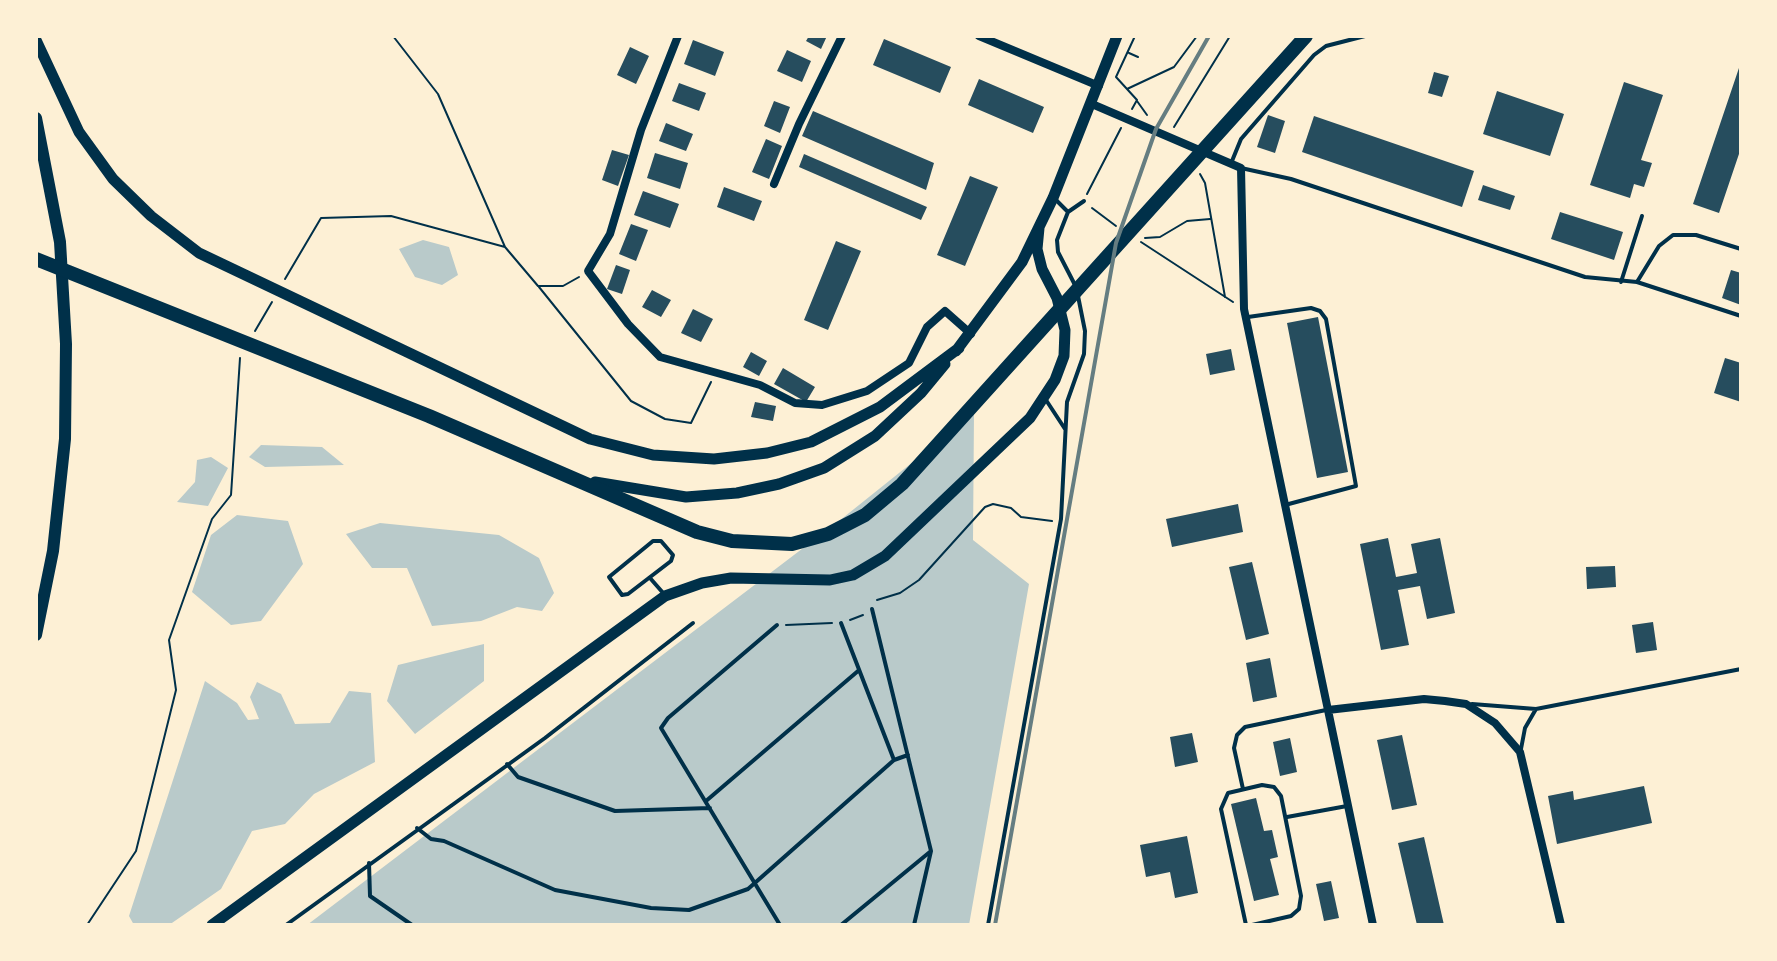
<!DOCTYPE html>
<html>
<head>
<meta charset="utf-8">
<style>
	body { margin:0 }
	#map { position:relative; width:1777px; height:961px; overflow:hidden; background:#fdf0d5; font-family:"Sofia Sans Condensed",sans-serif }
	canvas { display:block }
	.frame { position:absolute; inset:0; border:38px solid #fdf0d5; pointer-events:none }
</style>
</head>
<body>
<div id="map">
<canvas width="1777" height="961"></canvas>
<div class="frame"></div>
</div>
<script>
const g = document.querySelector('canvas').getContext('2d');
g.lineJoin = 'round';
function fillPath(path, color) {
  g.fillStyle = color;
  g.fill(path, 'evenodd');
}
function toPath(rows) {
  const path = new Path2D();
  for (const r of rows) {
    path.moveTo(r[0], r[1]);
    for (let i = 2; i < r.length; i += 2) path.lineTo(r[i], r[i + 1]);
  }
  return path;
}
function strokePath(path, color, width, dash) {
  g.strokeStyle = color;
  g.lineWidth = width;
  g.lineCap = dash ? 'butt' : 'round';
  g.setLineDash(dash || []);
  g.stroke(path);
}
fillPath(toPath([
	[423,240,449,247,458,275,442,285,415,277,399,249],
	[974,413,973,540,1029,584,969,925,307,925,844,517],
	[261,445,322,447,344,465,265,467,249,457],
	[211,457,228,468,208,506,177,502,195,482,197,460],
	[237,515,288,521,303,564,261,621,231,625,192,592,211,535],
	[380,523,499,535,539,558,554,593,542,611,517,607,481,621,432,626,407,568,372,568,346,534],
	[484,644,484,681,415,734,387,701,398,665],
	[205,681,237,703,248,720,259,719,250,697,257,682,281,694,295,724,330,723,349,691,371,693,375,762,314,794,285,824,252,831,221,889,169,925,134,925,129,916]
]), '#b9caca');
fillPath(toPath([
	[809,36,827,36,821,49,806,41],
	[884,39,951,67,940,93,873,65],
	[693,40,724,52,715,76,684,64],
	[630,47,649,56,636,84,617,75],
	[787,50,811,61,802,82,777,71],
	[1741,62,1741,148,1719,213,1693,204],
	[1434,72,1449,76,1442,97,1428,93],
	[979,79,1044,107,1033,133,968,105],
	[1624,82,1663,95,1641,160,1652,163,1644,187,1634,184,1630,198,1590,185],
	[679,83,706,93,699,111,672,101],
	[1497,91,1564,114,1550,156,1483,134],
	[774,101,790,107,780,133,764,126],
	[813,111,934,163,926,190,802,136],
	[1268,115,1285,121,1275,153,1257,147],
	[1314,116,1474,171,1462,207,1302,152],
	[666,123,693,134,686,151,659,141],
	[766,139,782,146,769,179,752,172],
	[612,150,629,155,618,186,602,180],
	[655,153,688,163,680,189,647,178],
	[804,154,927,207,921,220,799,167],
	[970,176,998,187,965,266,937,255],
	[1483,185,1515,196,1510,210,1478,200],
	[724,187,762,201,754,221,717,207],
	[643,191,679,204,670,228,634,215],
	[1560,212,1623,232,1614,260,1551,239],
	[631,224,648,230,636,261,619,254],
	[836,241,861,251,828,330,804,320],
	[616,265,630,270,622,294,607,289],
	[1731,270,1741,273,1741,305,1722,298],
	[652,290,671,300,661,317,642,307],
	[693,309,713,319,701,342,681,333],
	[1318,317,1348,472,1317,478,1287,323],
	[1231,349,1235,370,1210,375,1206,354],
	[751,352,767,361,759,376,743,367],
	[1725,358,1741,363,1741,402,1714,393],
	[783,368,815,387,806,402,774,384],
	[755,402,776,406,773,421,751,417],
	[1238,504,1243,532,1172,547,1166,519],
	[1388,538,1396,577,1417,573,1411,544,1440,538,1455,613,1427,619,1420,586,1398,590,1409,645,1381,650,1360,544],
	[1252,562,1269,634,1246,640,1229,567],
	[1615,566,1616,587,1587,589,1586,567],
	[1653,622,1657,650,1636,653,1632,625],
	[1270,658,1277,697,1253,702,1246,663],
	[1192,733,1198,762,1175,767,1170,737],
	[1402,735,1417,805,1392,810,1377,740],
	[1290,738,1297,772,1280,776,1273,742],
	[1644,786,1652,823,1557,844,1548,796,1573,791,1574,800],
	[1256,798,1264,831,1272,830,1278,857,1270,859,1279,895,1254,901,1231,804],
	[1187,836,1198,893,1175,898,1170,872,1146,877,1140,845],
	[1424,837,1444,925,1417,925,1398,843],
	[1331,881,1339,918,1324,921,1316,884]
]), '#264d5e');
strokePath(toPath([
	[393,36,438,94,505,247,538,286,563,286,579,277],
	[1135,36,1116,77,1127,89,1174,67,1197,36],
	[1129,53,1138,57],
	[1127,89,1137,100,1132,109],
	[1137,101,1147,115],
	[1174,127,1230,36],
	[1200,174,1205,183,1225,297],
	[1087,194,1121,128],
	[1092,208,1116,226],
	[1145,238,1160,237,1187,221,1210,219],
	[1141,242,1233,302],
	[285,279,321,218,391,216,505,247],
	[539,287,631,401,665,419,691,423,711,382],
	[255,331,272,302],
	[877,600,900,593,919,580,985,507,993,504,1011,508,1021,517,1052,521],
	[850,620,863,615],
	[786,625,832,623],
	[87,925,136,851,176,690,169,640,212,519,231,495,240,358]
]), '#003049', 2);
strokePath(toPath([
	[1232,161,1241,139,1314,55,1326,46,1365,36],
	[1241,168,1291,179,1585,277,1637,282,1659,246,1673,235,1696,235,1741,249],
	[1055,199,1068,212],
	[1621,282,1642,216],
	[1637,282,1741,316],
	[1076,287,1058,252,1057,240,1068,212,1084,201],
	[1248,317,1311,308,1320,311,1326,319,1356,486,1285,505],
	[1046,400,1065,429],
	[653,541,661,541,673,555,671,561,628,594,622,595,609,577,653,541],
	[650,578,664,594],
	[872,609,931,851,914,925],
	[841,623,894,760],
	[777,625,668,718,661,728,780,925],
	[1472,704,1536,709,1525,728,1521,749],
	[1536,709,1741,669],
	[507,764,518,777,615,811,710,808],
	[1243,789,1234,748,1237,735,1245,727,1326,710],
	[706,801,858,671],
	[1287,817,1347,806],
	[417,828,431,839,444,841,555,890,651,908,689,910,748,889,894,760,908,755],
	[369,863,370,896,412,925],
	[286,925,545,738,693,623],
	[841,925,931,851],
	[988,925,1061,519,1067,402,1084,354,1085,331,1078,296],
	[1246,925,1221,809,1228,793,1262,785,1274,787,1281,796,1301,896,1299,909,1291,916,1252,925]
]), '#003049', 4);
strokePath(toPath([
	[678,36,641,130,610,234,588,271,628,324,660,357,760,385,795,403,822,405,867,391,909,363,927,327,945,311,971,334],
	[979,36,1099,86],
	[1092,104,1241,168,1244,309,1373,925],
	[774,184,799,124,842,36],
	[1328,710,1424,699,1445,701,1466,704,1495,723,1520,752,1561,925]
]), '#003049', 8);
strokePath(toPath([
	[36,40,79,132,113,179,151,216,199,253,590,439,653,455,714,459,767,453,811,442,880,407,959,348],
	[956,351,1022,262,1053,198,1117,36],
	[595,482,686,497,737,493,779,484,824,468,875,436,921,393,945,364],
	[212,925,665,596,702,583,731,578,830,580,853,575,885,556,1030,418,1055,380,1064,356,1065,330,1057,298,1042,269,1037,249,1039,228]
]), '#003049', 11);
strokePath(toPath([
	[36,118,60,242,66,344,65,439,53,551,36,635]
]), '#003049', 12);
strokePath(toPath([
	[36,259,429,416,697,532,732,541,792,544,828,534,865,515,902,484,1306,36]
]), '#003049', 14);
strokePath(toPath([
	[995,925,1116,243,1156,129,1209,36]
]), '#657d81', 4);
</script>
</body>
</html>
